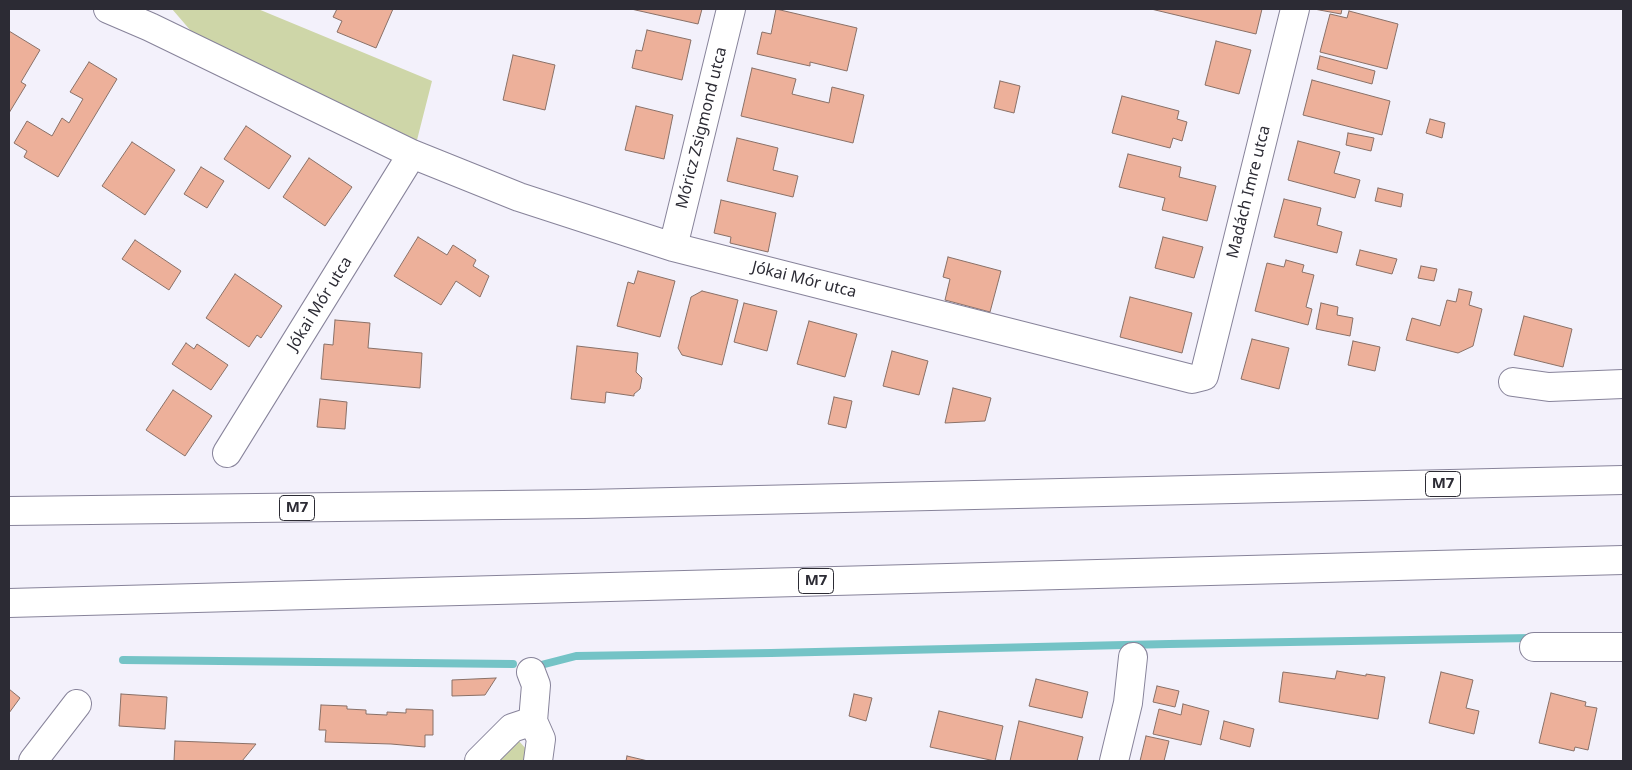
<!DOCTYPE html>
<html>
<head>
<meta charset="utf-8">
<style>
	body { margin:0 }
	#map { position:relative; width:1632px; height:770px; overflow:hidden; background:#f3f1fb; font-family:"Noto Sans",sans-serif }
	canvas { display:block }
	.frame { position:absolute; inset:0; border:10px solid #2c2b34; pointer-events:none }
</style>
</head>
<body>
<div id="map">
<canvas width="1632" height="770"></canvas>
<div class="frame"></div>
</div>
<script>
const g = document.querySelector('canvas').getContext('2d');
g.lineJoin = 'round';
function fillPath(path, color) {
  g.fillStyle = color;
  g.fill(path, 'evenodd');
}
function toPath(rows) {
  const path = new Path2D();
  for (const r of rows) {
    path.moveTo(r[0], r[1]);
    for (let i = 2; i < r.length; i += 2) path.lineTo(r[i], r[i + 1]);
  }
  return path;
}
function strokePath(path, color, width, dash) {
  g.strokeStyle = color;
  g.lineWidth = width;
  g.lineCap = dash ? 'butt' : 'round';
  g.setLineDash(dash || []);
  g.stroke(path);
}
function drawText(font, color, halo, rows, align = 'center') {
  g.font = font + ' "Noto Sans",sans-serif';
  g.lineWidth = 4;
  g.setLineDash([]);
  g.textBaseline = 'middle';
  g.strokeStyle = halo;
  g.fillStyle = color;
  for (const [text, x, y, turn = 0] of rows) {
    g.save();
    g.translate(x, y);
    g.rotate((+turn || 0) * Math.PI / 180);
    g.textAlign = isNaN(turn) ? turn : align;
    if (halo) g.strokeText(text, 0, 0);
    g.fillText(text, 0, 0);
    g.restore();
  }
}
fillPath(toPath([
	[172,9,258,9,432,81,417,140,275,76,191,31],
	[518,740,528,751,525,761,489,761]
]), '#ced6a8');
strokePath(toPath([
	[123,660,513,664],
	[541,665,576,656,771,653,1169,644,1532,638]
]), '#74c3c6', 8);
const building = toPath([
	[337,9,393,9,376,48,337,32,342,21,333,17,337,9],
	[631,9,702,9,698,24,631,9],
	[776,9,857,28,847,71,810,62,810,66,757,54,762,32,771,34,776,9],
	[1151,9,1262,9,1256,34,1151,9],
	[1314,9,1342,9,1341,14,1314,9],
	[1349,11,1398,24,1387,69,1320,52,1330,14,1347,18,1349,11],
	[647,30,691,40,682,80,632,68,636,50,642,51,647,30],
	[9,31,40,50,21,82,26,85,9,113,9,31],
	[1216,41,1251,50,1239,94,1205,85,1216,41],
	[513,55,555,65,545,110,503,100,513,55],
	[1320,56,1375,71,1372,84,1317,69,1320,56],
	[89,62,117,79,58,177,24,157,27,151,14,143,27,121,52,136,62,118,69,123,83,99,70,92,89,62],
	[752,68,796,79,792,94,829,103,832,87,864,95,853,143,741,116,752,68],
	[1312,80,1390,101,1382,135,1303,115,1312,80],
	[1000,81,1020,86,1014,113,994,108,1000,81],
	[1122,96,1179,111,1177,119,1187,122,1182,141,1173,138,1170,148,1112,133,1122,96],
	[636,106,673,115,664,159,625,150,636,106],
	[1430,119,1445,123,1442,138,1426,133,1430,119],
	[246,126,291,156,269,189,224,159,246,126],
	[1348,133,1374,138,1371,151,1346,145,1348,133],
	[737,138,778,148,773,170,798,176,793,197,727,181,737,138],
	[1298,141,1340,152,1334,173,1360,180,1355,198,1288,180,1298,141],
	[132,142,175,170,145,215,102,186,132,142],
	[1128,154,1181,167,1179,177,1216,186,1207,221,1162,210,1165,198,1119,187,1128,154],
	[309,158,352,187,325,226,283,197,309,158],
	[201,167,224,181,207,208,184,194,201,167],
	[1378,188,1403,194,1401,207,1375,201,1378,188],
	[1284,199,1321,208,1317,225,1342,232,1337,253,1274,237,1284,199],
	[721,200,776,213,768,252,730,243,731,237,714,233,721,200],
	[418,237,447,255,453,245,476,260,473,266,489,276,480,297,456,281,441,305,394,276,418,237],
	[1163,237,1203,247,1194,278,1155,268,1163,237],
	[135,240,181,271,169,290,122,259,135,240],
	[1360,250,1397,259,1392,274,1356,265,1360,250],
	[948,257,1001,271,990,312,945,300,950,279,943,277,948,257],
	[1286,260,1304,265,1302,272,1314,275,1306,307,1312,309,1308,325,1255,311,1267,263,1284,267,1286,260],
	[1421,266,1437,269,1434,281,1418,278,1421,266],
	[638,271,675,281,660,337,617,326,628,282,634,284,638,271],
	[235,274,282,306,261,338,257,335,249,347,206,318,235,274],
	[1459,289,1472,292,1469,305,1482,309,1473,346,1458,353,1406,340,1412,318,1440,326,1447,300,1456,302,1459,289],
	[702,291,738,300,722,365,682,355,678,348,691,297,702,291],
	[1130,297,1192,313,1182,353,1120,337,1130,297],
	[744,303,777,311,767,351,734,342,744,303],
	[1321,303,1338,307,1337,315,1353,318,1350,336,1316,329,1321,303],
	[1524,316,1572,329,1563,367,1514,355,1524,316],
	[335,320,370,323,368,348,422,353,420,388,321,379,324,344,333,345,335,320],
	[809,321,857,334,845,377,797,364,809,321],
	[1252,339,1289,348,1279,389,1241,379,1252,339],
	[1353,341,1380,347,1375,371,1348,365,1353,341],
	[186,343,194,349,197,344,228,365,211,390,172,364,186,343],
	[577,346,638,353,636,372,642,378,640,389,634,394,634,396,606,392,605,403,571,399,577,346],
	[892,351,928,361,919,395,883,386,892,351],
	[953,388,991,398,985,421,945,423,953,388],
	[173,390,212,416,185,456,146,430,173,390],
	[834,397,852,401,846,428,828,424,834,397],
	[320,399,347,402,345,429,317,427,320,399],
	[1337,671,1366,676,1366,674,1385,677,1378,719,1279,702,1283,672,1335,679,1337,671],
	[1441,672,1473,680,1466,708,1479,711,1474,734,1429,723,1441,672],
	[496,678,485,695,452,696,452,680,496,678],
	[1036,679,1088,692,1082,718,1029,706,1036,679],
	[1157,686,1179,691,1175,707,1153,702,1157,686],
	[9,689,20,698,9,713,9,689],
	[1551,693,1586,702,1585,706,1597,708,1588,750,1575,747,1574,751,1539,743,1551,693],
	[121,694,167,697,165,729,119,726,121,694],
	[854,694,872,698,866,721,849,716,854,694],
	[1183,704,1209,711,1201,745,1153,734,1159,709,1181,715,1183,704],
	[321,705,347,706,347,709,366,710,366,714,387,715,387,712,406,713,406,709,433,710,433,735,425,735,425,747,391,744,325,742,326,730,319,730,321,705],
	[939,711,1003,726,995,761,930,747,939,711],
	[1019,721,1083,737,1077,761,1010,761,1019,721],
	[1224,721,1254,729,1250,747,1220,739,1224,721],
	[1146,736,1169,741,1164,761,1140,761,1146,736],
	[175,741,256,744,242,761,174,761,175,741],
	[627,756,648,761,626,761,627,756]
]);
fillPath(building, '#edb09a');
strokePath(building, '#897067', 1);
const minor = toPath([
	[108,9,150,27,412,154,519,197,673,247,1192,379,1204,376,1295,9],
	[673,247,731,9],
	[1513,382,1549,387,1623,384],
	[227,453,412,154],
	[1534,647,1623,647],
	[531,672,536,685,533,721],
	[533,721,541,739,538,761],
	[33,761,77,704],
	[479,761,512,728,533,721],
	[1114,761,1128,703,1133,657]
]);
const highway = toPath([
	[9,511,585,504,1623,480],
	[9,603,1623,560]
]);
strokePath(minor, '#87839a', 30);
strokePath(highway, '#87839a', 30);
strokePath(minor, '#fff', 28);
strokePath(highway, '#fff', 28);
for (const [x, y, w] of [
	[1443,484,35],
	[297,508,35],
	[816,581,35]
]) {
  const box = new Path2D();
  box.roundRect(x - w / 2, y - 12.5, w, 25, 4);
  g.fillStyle = '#fff';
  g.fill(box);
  strokePath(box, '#2c2b34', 1);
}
drawText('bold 15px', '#2c2b34', null, [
	["M7",1443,484],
	["M7",297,508],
	["M7",816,581]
]);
drawText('16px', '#2c2b34', '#fff', [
	["Móricz Zsigmond utca",702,128,-76],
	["Madách Imre utca",1249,192,-76],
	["Jókai Mór utca",804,280,14],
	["Jókai Mór utca",320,304,-58]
]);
</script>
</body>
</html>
